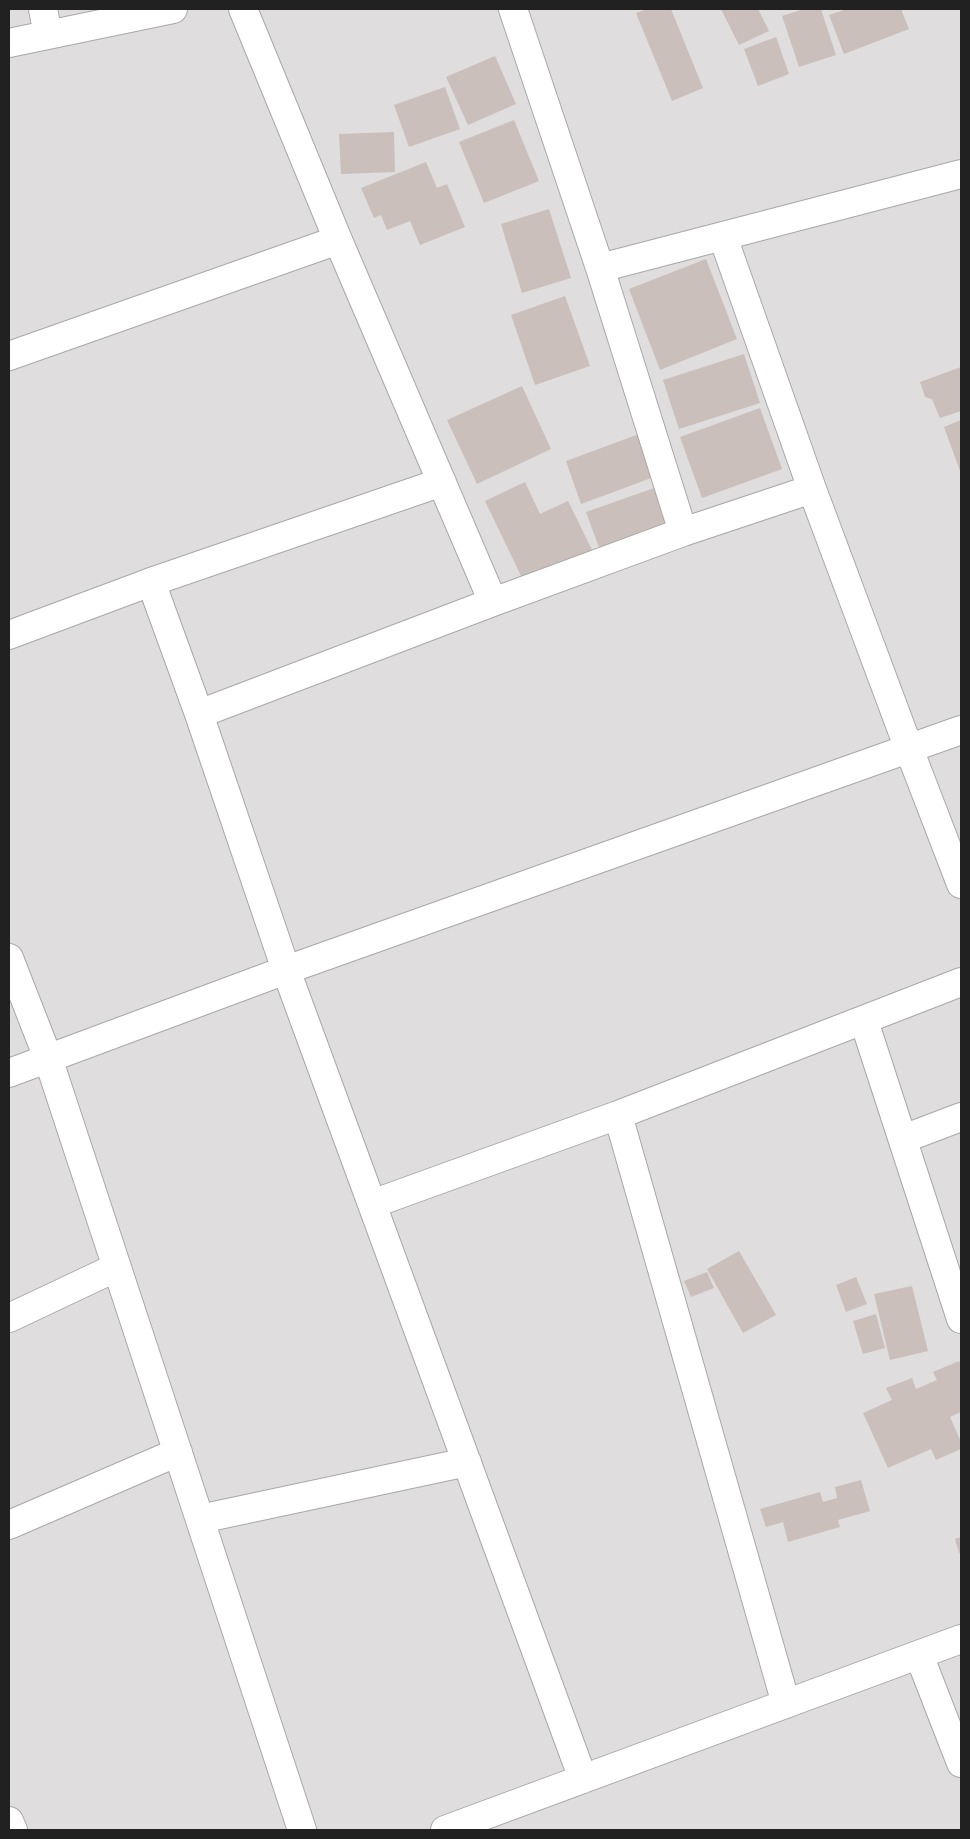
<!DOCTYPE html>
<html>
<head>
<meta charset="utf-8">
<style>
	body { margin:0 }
	#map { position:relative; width:970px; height:1839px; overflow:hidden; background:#f1ede7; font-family:"Asap Condensed",sans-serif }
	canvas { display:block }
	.frame { position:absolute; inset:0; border:10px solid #212121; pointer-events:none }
</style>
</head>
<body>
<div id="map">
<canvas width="970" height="1839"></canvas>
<div class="frame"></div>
</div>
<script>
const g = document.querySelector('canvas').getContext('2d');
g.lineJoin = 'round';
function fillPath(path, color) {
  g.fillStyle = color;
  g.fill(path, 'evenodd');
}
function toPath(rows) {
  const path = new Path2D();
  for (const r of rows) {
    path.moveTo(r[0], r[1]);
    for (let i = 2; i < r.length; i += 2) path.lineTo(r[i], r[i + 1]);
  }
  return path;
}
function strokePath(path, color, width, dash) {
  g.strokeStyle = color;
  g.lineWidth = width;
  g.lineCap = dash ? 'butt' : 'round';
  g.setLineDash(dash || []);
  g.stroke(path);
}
fillPath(toPath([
	[9,9,961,9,961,1830,9,1830]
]), '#dfddde');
fillPath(toPath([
	[647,9,671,9,703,88,672,101,636,13],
	[721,9,758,9,769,31,739,45],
	[804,9,821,9,836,55,799,67,782,16],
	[847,9,901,9,909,29,844,54,829,15],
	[776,37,789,74,758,86,744,49],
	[495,56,516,104,468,125,446,77],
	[445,87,460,129,409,147,394,105],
	[514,120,539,181,484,203,459,142],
	[394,132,395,172,341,174,339,134],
	[426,162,437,188,447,184,465,227,420,245,410,221,387,230,381,215,374,218,361,188],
	[549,209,571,278,522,293,501,224],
	[706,259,737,339,660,370,629,289],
	[565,296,590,366,535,385,511,315],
	[744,354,760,403,679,429,663,380],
	[961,367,961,411,940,418,932,399,925,397,920,382],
	[522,386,551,449,477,484,447,420],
	[760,408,782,469,702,498,680,437],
	[961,420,961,470,960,471,944,427],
	[639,434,654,477,581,504,566,461],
	[525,482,540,514,568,501,592,550,524,582,485,501],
	[657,487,671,525,600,550,586,512],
	[739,1251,776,1315,743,1333,707,1269],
	[707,1272,714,1288,691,1297,684,1281],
	[856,1277,867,1304,846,1312,836,1285],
	[912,1286,928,1351,890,1360,874,1294],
	[876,1314,885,1348,863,1354,853,1321],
	[959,1361,961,1366,961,1412,950,1417,961,1442,961,1449,936,1460,931,1449,888,1468,863,1413,892,1400,886,1388,912,1378,916,1389,937,1380,933,1372],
	[861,1480,870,1511,838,1520,840,1527,788,1542,783,1522,766,1527,760,1509,820,1492,823,1502,837,1498,835,1487],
	[961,1537,961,1553,959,1553,955,1539]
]), '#cabfba');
const street = toPath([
	[43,9,48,35],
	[243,9,338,240,493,602],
	[513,9,600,268,683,532],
	[9,43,173,9],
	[723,237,812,489,909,749,961,884],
	[600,268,961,174],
	[9,356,338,240],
	[151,582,199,714,286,970,583,1779],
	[9,635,151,582,442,482],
	[199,714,493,602,683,532,812,489],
	[9,958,48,1058,302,1830],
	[864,1021,961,1319],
	[9,1073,286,970,961,730],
	[618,1115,786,1704],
	[903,1139,961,1117],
	[372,1204,618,1115,961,982],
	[9,1318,117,1267],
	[200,1519,467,1462],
	[9,1525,178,1452],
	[919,1655,961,1763],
	[9,1821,13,1830],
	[445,1830,961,1639]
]);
strokePath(street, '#a8a8a8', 30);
strokePath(street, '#fff', 28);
</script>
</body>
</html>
